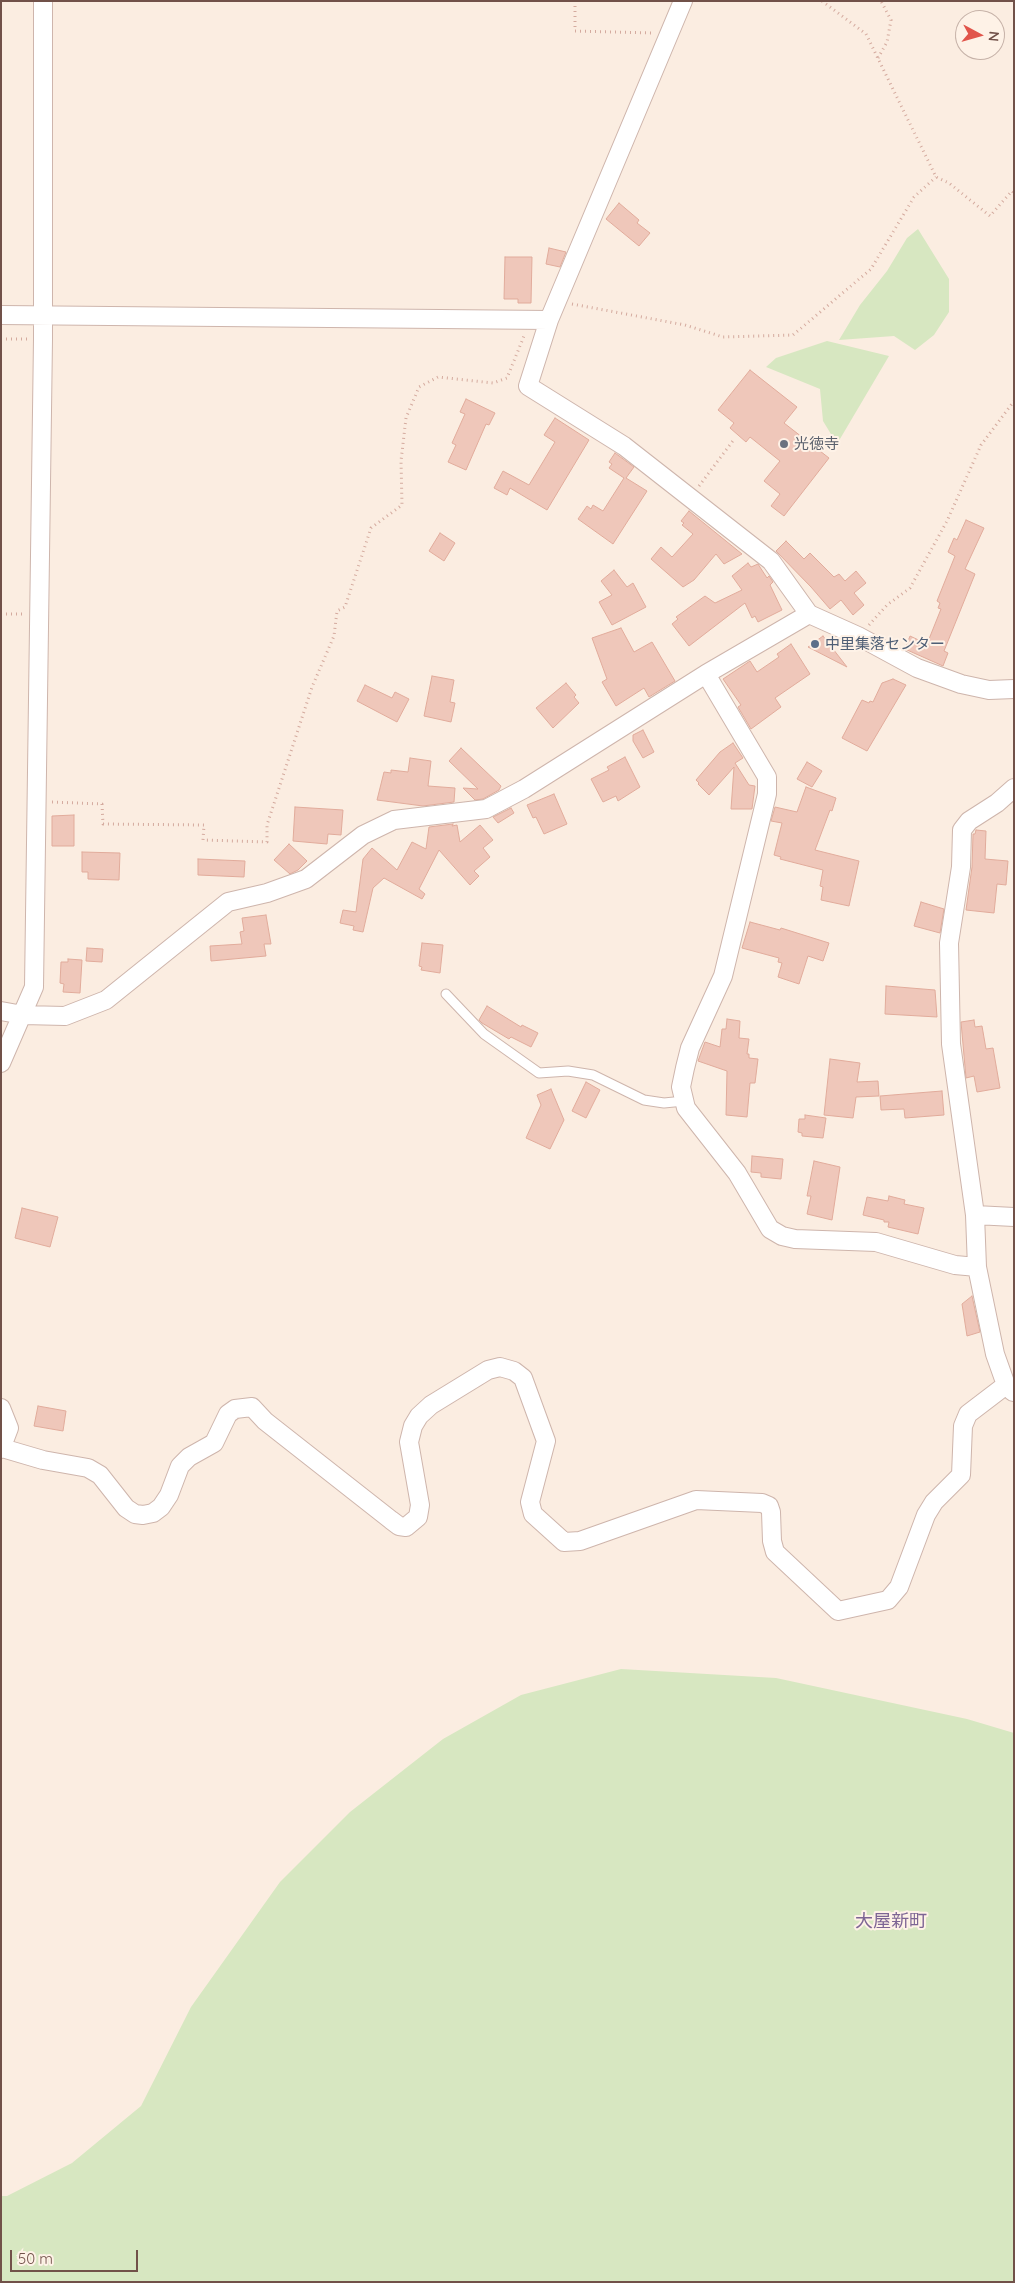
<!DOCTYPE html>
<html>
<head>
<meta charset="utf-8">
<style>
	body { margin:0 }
	#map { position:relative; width:1015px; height:2283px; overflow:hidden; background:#fbede1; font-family:Quicksand,sans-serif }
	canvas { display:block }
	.frame { position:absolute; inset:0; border:2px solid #715149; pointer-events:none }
	.north { position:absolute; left:955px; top:10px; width:50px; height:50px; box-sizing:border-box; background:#fef2e7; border:1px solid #c6b2a8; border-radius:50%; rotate:96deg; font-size:14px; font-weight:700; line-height:20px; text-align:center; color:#715149 }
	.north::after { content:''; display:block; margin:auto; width:18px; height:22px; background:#e1554b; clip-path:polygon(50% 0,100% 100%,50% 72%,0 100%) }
	.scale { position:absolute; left:10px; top:2250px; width:128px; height:22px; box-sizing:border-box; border:2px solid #715149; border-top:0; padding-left:6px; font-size:15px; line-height:18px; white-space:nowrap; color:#715149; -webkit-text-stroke:4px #fef2e7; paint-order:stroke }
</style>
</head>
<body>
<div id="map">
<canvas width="1015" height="2283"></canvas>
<div class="frame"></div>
<div class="north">N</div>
<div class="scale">50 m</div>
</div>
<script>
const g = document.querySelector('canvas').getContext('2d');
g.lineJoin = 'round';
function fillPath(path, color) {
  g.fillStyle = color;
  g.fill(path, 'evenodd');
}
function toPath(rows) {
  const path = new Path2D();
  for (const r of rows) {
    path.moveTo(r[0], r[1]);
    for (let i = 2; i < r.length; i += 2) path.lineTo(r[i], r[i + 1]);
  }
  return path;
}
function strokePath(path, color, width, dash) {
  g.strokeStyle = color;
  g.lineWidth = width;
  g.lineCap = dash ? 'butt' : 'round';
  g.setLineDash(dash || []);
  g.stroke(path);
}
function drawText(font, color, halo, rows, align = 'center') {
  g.font = font + ' Quicksand,"Noto Sans JP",sans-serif';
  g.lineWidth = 4;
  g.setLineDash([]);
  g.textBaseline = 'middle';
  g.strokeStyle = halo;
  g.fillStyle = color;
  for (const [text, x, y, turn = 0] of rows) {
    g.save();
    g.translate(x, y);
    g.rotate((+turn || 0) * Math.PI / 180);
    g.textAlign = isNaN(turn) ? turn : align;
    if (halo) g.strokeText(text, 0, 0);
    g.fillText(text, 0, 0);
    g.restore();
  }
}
fillPath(toPath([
	[918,229,949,279,949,312,934,335,915,350,894,336,839,340,860,305,887,271,907,238],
	[827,341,889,356,837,444,823,421,820,389,766,367,776,358],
	[621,1669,776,1678,967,1719,1014,1733,1014,2282,1,2282,1,2196,7,2196,72,2163,141,2106,191,2007,280,1882,350,1812,443,1739,521,1695]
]), '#d7e7c1');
const building = toPath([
	[619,203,639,220,637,223,650,233,639,246,606,219,619,203],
	[549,248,566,252,560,267,546,264,549,248],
	[505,257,532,257,531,303,518,303,518,299,504,299,505,257],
	[750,370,797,407,784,423,829,458,784,516,771,506,780,494,764,481,780,461,750,437,746,442,730,428,734,423,718,410,750,370],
	[466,399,495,413,489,425,486,424,466,470,448,462,456,445,452,443,465,414,460,412,466,399],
	[555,418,589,440,547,510,510,488,507,495,494,488,503,471,529,485,555,442,544,435,555,418],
	[615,453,634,467,626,478,647,491,613,544,578,519,587,506,591,509,593,505,603,511,624,478,609,468,612,464,609,462,615,453],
	[689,511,742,554,724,564,716,554,694,580,683,587,651,559,661,547,672,557,693,534,682,525,684,523,681,521,689,511],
	[966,520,984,528,965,569,975,574,944,651,948,653,943,666,905,649,910,636,927,644,941,609,938,608,940,603,937,601,955,556,948,552,954,538,957,540,966,520],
	[440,533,455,543,444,561,429,551,440,533],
	[786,541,804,559,810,553,834,577,839,574,845,581,856,571,866,583,854,593,864,605,853,615,841,600,830,609,811,587,776,551,786,541],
	[748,563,751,567,758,564,767,578,769,576,773,582,770,585,782,610,758,622,755,616,752,618,745,603,689,646,672,624,678,619,676,617,705,596,715,603,742,590,732,576,748,563],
	[614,570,627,587,633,583,646,607,612,625,599,602,612,595,601,581,614,570],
	[621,628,634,652,652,642,675,681,649,697,644,688,616,706,602,682,607,679,592,638,621,628],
	[823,636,847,667,808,647,823,636],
	[791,644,810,674,775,698,781,707,751,729,738,707,741,705,723,679,750,661,757,672,779,657,777,654,791,644],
	[432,676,454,680,450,702,455,703,451,722,424,716,432,676],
	[893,679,906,685,867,751,842,738,862,700,869,703,870,701,873,702,882,683,893,679],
	[566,683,576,695,574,697,579,703,553,728,536,708,566,683],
	[365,685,392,698,395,692,409,699,397,722,357,701,365,685],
	[643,730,654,752,643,758,633,741,633,735,643,730],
	[733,743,743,758,735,763,749,785,755,786,752,809,731,809,734,767,709,795,698,784,699,783,696,780,720,752,733,743],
	[461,748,501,786,499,790,483,799,475,800,463,788,478,789,449,761,461,748],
	[625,757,640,787,618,801,616,796,603,802,591,779,609,770,607,767,625,757],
	[410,758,431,761,428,786,455,788,454,802,423,806,377,800,384,772,391,773,391,770,408,772,410,758],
	[807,762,822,771,812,787,797,779,807,762],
	[806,787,836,798,832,811,830,810,815,850,859,861,849,906,821,900,823,887,820,886,823,870,780,859,781,857,774,855,782,823,771,821,775,807,797,812,806,787],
	[554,794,567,824,544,834,536,817,533,818,527,805,554,794],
	[295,807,343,810,341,835,328,834,327,844,293,841,295,807],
	[511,808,514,813,498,823,493,817,511,808],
	[74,815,74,846,52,846,52,816,74,815],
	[453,824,452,826,457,825,460,842,480,825,493,840,483,848,490,857,474,871,479,876,470,885,439,850,419,889,425,894,422,899,384,878,373,888,363,932,353,930,354,926,340,923,343,910,356,912,363,859,372,848,397,870,412,842,426,849,429,827,453,824],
	[976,830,986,831,985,859,1008,861,1006,885,997,884,994,913,966,910,972,867,973,834,975,834,976,830],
	[289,844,307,861,298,870,290,874,274,860,289,844],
	[82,852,120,853,119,880,88,879,88,872,82,872,82,852],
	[198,859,245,861,244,877,198,875,198,859],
	[921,902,944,909,940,933,914,926,921,902],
	[266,915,271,944,264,944,266,956,211,961,210,946,242,944,240,932,244,931,242,918,266,915],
	[750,922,780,930,781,928,829,943,823,961,808,956,799,984,778,977,782,963,778,962,779,958,742,948,750,922],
	[422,943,443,945,440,973,421,970,422,967,419,966,422,943],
	[87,948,103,949,102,962,86,961,87,948],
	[68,959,82,960,80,993,63,992,64,984,60,983,61,962,68,962,68,959],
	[886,986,935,990,937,1017,885,1014,886,986],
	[487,1006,521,1027,522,1025,538,1033,531,1047,511,1037,509,1039,482,1023,479,1020,487,1006],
	[727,1019,740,1021,739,1038,749,1039,747,1054,749,1054,749,1058,758,1059,755,1083,750,1083,747,1117,726,1115,727,1071,698,1061,705,1042,720,1047,722,1029,726,1029,727,1019],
	[974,1020,975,1027,982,1026,986,1049,993,1048,1000,1088,977,1092,974,1076,966,1078,961,1022,974,1020],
	[830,1059,860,1063,857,1082,878,1081,879,1096,856,1097,853,1118,824,1115,830,1059],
	[586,1082,600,1090,586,1118,572,1111,586,1082],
	[551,1089,564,1120,550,1149,526,1138,541,1105,537,1095,551,1089],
	[942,1091,944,1115,905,1118,904,1109,881,1110,880,1096,942,1091],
	[805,1115,826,1118,823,1138,802,1136,802,1133,798,1132,799,1119,805,1119,805,1115],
	[752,1156,783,1159,781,1179,761,1177,761,1173,751,1172,752,1156],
	[814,1161,840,1167,832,1220,807,1214,811,1196,807,1196,814,1161],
	[889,1196,905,1200,904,1204,924,1208,918,1234,888,1227,889,1222,884,1222,884,1220,863,1215,867,1197,888,1201,889,1196],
	[22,1208,58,1217,50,1247,15,1238,22,1208],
	[972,1296,980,1332,967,1336,962,1304,972,1296],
	[38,1406,66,1411,63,1431,34,1426,38,1406]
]);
fillPath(building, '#efc7ba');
strokePath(building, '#e1ab9b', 1);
const service = toPath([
	[446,994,484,1034,539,1073,568,1071,593,1075,644,1100,664,1103,684,1101]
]);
const minor = toPath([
	[683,1,549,320,528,386,624,446,771,561,809,614,858,636,917,668,961,684,989,690,1014,689],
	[1,315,549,320],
	[706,674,767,777,767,794,723,976,690,1048,685,1068,681,1087,686,1108,737,1173,770,1229,782,1236,795,1239,876,1242,955,1265,977,1267],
	[1,1011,23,1015,65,1016,106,1000,228,902,267,893,306,879,363,835,394,820,486,809,524,789,706,674,809,614],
	[1,1063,34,987,43,339,43,1],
	[975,1215,1014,1217],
	[1013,1392,1006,1385,995,1354,977,1267,975,1215,951,1044,949,943,961,867,962,830,969,821,997,803,1014,788],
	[1,1408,9,1428,1,1449],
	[2,1448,43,1460,88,1468,100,1475,126,1508,135,1514,143,1515,153,1513,161,1507,169,1495,180,1466,189,1457,214,1443,228,1414,235,1409,252,1407,265,1421,391,1520,399,1526,406,1527,418,1517,420,1505,409,1442,413,1426,419,1416,431,1405,488,1370,500,1367,514,1371,523,1378,546,1441,530,1502,533,1514,564,1542,580,1541,696,1500,762,1503,769,1506,771,1512,772,1541,775,1552,838,1611,888,1600,899,1587,926,1515,934,1502,961,1475,963,1426,968,1414,1006,1385]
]);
strokePath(service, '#ceb5ac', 11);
strokePath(minor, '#ceb5ac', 20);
strokePath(toPath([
	[575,1,575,31,652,33],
	[822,1,866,34,936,177,949,183,990,216,1012,191,1014,193],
	[878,58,887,42,891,20,881,1],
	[572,304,685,325,723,337,793,335,871,269,914,197,936,177],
	[1,339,27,339],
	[699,486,735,438],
	[1,614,23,614],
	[869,625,887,605,910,588,947,521,981,445,1014,401],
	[52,802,102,804,103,824,204,825,203,840,267,842,267,825,312,687,334,636,337,611,345,607,371,528,402,505,401,461,406,418,419,387,438,377,493,383,507,378,524,336]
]), '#d4aa9e', 3, [1, 4]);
strokePath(service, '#fff', 9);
strokePath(minor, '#fff', 18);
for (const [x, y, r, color] of [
	[784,444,5,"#6b7280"],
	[815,644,5,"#5c6f8a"]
]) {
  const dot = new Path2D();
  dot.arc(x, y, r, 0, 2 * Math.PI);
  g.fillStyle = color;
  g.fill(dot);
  strokePath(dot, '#fef2e7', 2);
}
drawText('15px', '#5b616d', '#fef2e7', [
	["光徳寺",794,444]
], 'left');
drawText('15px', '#4e5e75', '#fef2e7', [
	["中里集落センター",825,644]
], 'left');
drawText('18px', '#7d6594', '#fef2e7', [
	["大屋新町",891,1922]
]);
</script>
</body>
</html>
